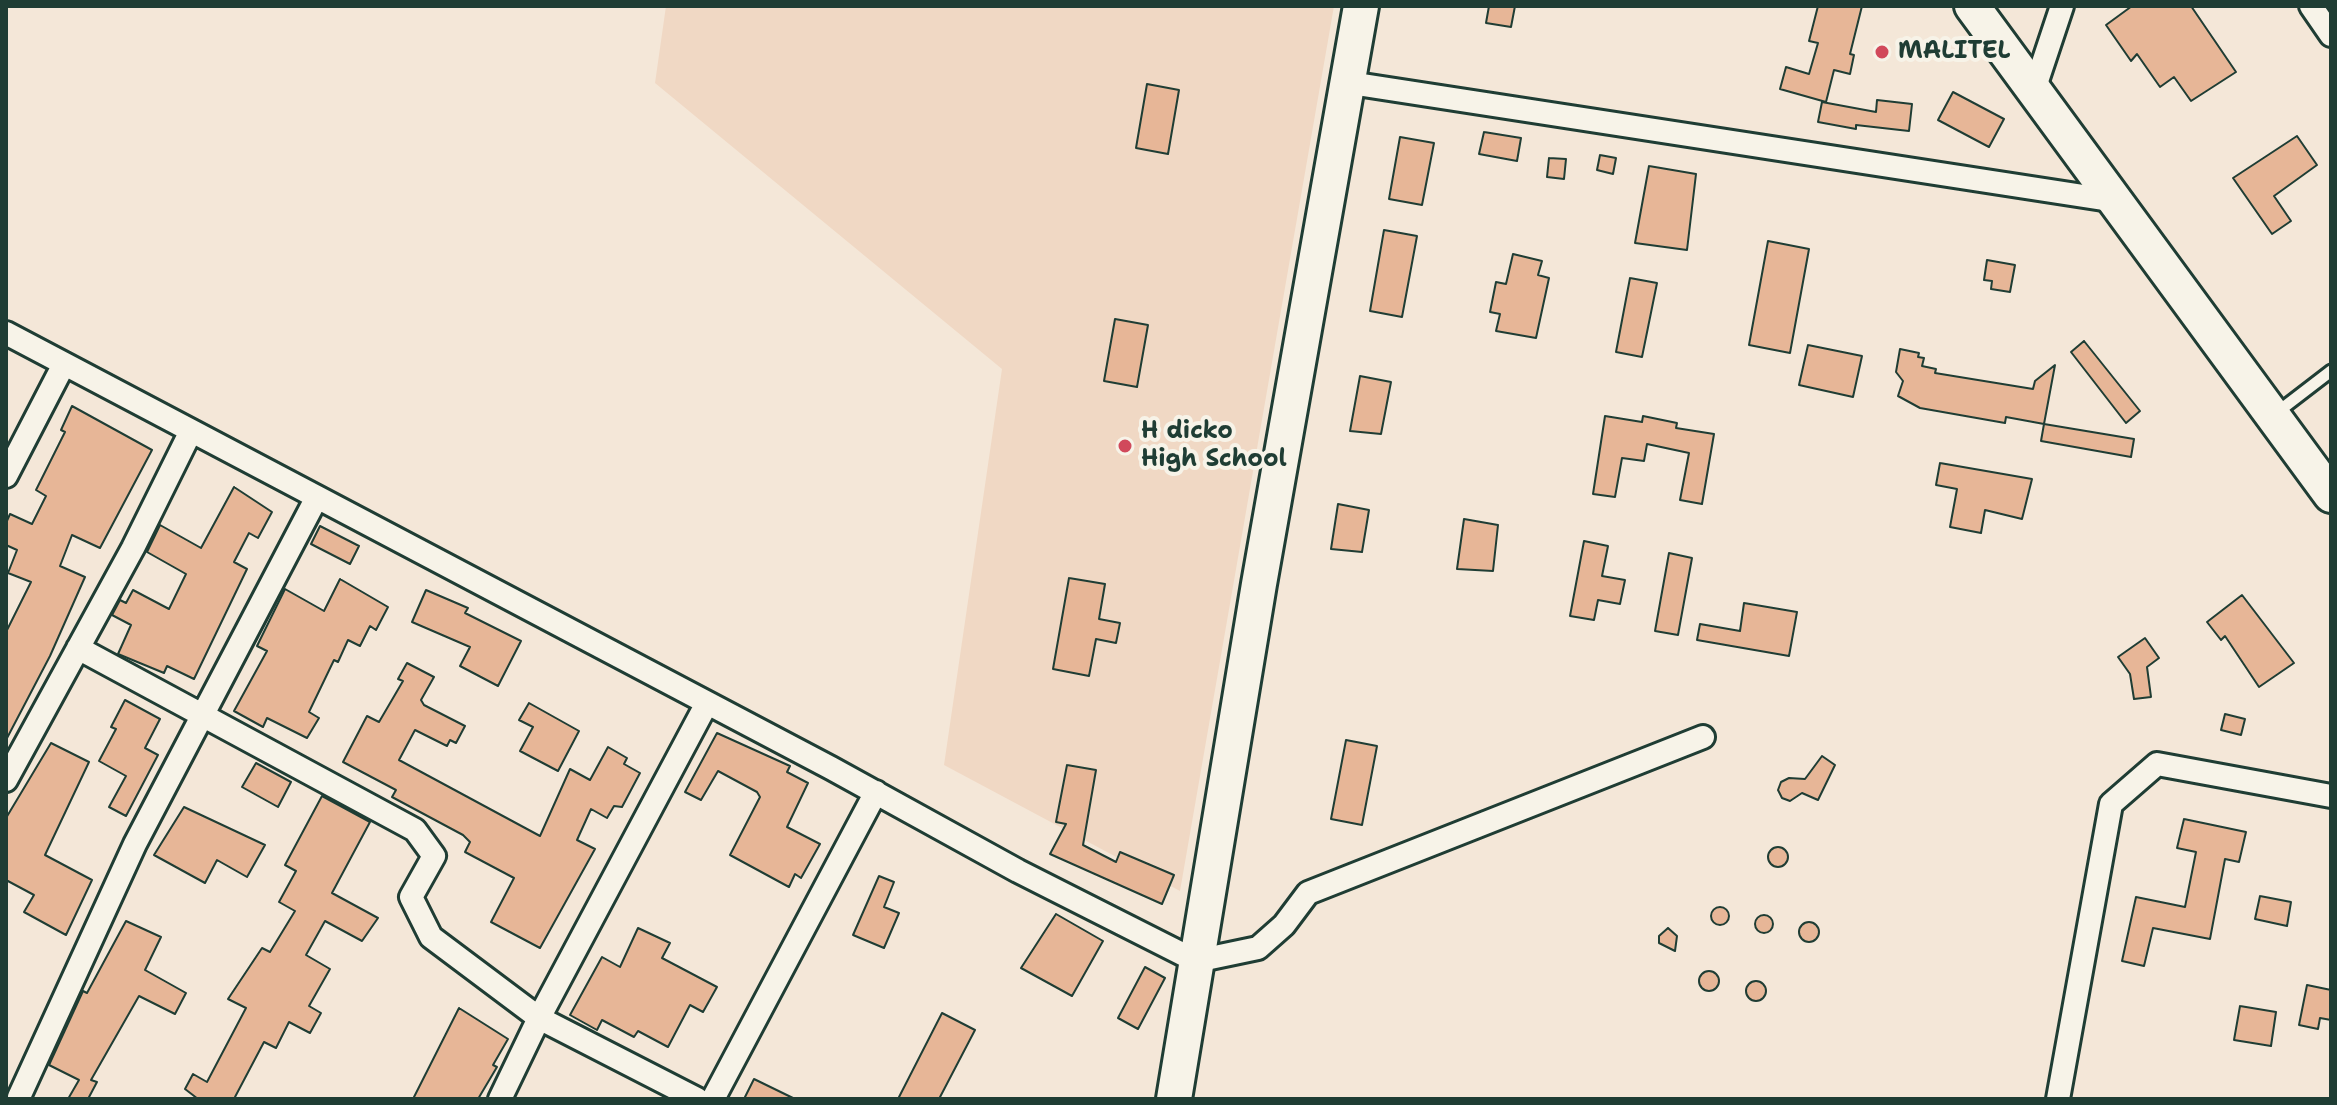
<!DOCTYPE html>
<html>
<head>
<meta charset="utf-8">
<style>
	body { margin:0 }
	#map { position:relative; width:2337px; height:1105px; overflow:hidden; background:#f4e7d8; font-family:"Shantell Sans",sans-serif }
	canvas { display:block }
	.frame { position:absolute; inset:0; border:8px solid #1f3d34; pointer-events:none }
</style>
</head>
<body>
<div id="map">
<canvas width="2337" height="1105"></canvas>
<div class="frame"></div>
</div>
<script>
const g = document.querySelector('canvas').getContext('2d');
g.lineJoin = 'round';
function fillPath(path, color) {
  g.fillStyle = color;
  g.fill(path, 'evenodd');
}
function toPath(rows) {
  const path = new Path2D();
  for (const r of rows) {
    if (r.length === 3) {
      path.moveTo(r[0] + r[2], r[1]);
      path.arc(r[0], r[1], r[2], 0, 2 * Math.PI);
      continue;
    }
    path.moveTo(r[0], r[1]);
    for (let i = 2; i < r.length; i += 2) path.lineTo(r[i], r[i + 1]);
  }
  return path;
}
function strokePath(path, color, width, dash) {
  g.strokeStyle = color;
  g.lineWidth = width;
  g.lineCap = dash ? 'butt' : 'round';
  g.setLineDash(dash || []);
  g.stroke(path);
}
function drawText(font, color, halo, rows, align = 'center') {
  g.font = font + ' "Shantell Sans",sans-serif';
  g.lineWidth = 8;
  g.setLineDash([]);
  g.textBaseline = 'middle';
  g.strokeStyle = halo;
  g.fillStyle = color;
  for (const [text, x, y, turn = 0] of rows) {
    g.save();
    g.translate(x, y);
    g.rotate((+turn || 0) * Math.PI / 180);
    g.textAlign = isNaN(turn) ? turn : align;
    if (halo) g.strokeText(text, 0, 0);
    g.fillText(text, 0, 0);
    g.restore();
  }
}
fillPath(toPath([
	[666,6,1334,6,1180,891,944,765,1002,369,655,83]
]), '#f0d8c4');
const building = toPath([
	[1489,6,1515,6,1511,27,1486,23,1489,6],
	[1818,6,1862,6,1850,54,1854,55,1850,74,1834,70,1826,102,1780,89,1786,67,1809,74,1818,43,1809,41,1818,6],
	[2132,6,2191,6,2236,72,2191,101,2174,77,2160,87,2137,54,2131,61,2106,25,2132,6],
	[1147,84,1179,90,1168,154,1136,148,1147,84],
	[1953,92,2004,119,1989,147,1938,120,1953,92],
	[1877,100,1912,104,1909,131,1856,125,1856,129,1818,122,1822,102,1876,112,1877,100],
	[1484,132,1521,138,1517,161,1479,154,1484,132],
	[2297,136,2317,165,2274,196,2291,221,2272,234,2233,178,2297,136],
	[1400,137,1434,143,1422,205,1389,199,1400,137],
	[1600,155,1616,158,1613,174,1597,170,1600,155],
	[1549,158,1566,159,1564,179,1547,177,1549,158],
	[1649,166,1696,174,1687,250,1635,243,1649,166],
	[1384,230,1417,236,1402,317,1370,311,1384,230],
	[1768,241,1809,249,1790,353,1749,345,1768,241],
	[1513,254,1542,261,1538,275,1549,278,1536,338,1496,331,1500,314,1490,312,1496,282,1506,284,1513,254],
	[1987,260,2015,265,2010,292,1991,289,1992,281,1984,280,1987,260],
	[1630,278,1657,283,1642,357,1616,352,1630,278],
	[1115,319,1148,325,1137,387,1104,381,1115,319],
	[2084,341,2140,411,2126,423,2071,352,2084,341],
	[1808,345,1862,356,1853,397,1799,385,1808,345],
	[1900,349,1919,353,1918,357,1924,358,1922,366,1936,369,1935,373,2033,389,2035,381,2055,365,2044,424,2006,417,2005,423,1920,408,1898,396,1903,381,1896,372,1900,349],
	[1360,376,1391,382,1381,434,1350,431,1360,376],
	[72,406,152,450,100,548,72,535,60,566,85,577,50,656,6,740,6,632,31,582,8,573,17,550,6,545,6,523,10,514,32,524,46,496,36,490,65,432,61,430,72,406],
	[1605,416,1642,422,1643,416,1677,423,1676,428,1714,434,1702,504,1680,500,1689,453,1647,444,1644,461,1622,458,1615,497,1593,494,1605,416],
	[2044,424,2134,439,2131,457,2041,441,2044,424],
	[1940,463,2032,479,2022,519,1985,510,1981,533,1950,527,1957,489,1936,485,1940,463],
	[234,487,272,512,258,538,249,533,234,562,247,569,194,679,167,666,164,673,118,654,131,625,112,615,120,600,126,603,133,590,169,609,186,574,147,552,160,525,201,548,234,487],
	[1338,504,1369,510,1362,552,1331,549,1338,504],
	[1464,519,1498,525,1493,571,1457,569,1464,519],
	[320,526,359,546,350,564,311,544,320,526],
	[1584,541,1608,546,1602,576,1625,580,1620,604,1598,600,1594,620,1570,616,1584,541],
	[1669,553,1692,558,1678,635,1655,631,1669,553],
	[1069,578,1105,584,1099,619,1120,623,1116,643,1096,639,1089,676,1053,669,1069,578],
	[340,579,388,607,376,630,370,626,360,646,348,640,338,662,334,660,309,712,319,718,307,738,267,718,263,727,234,711,267,651,257,646,285,589,324,611,340,579],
	[426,590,468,608,465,613,521,641,498,686,460,666,470,647,412,622,426,590],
	[2242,595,2294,663,2259,687,2225,636,2221,640,2207,622,2242,595],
	[1744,603,1797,612,1789,656,1697,640,1700,624,1740,631,1744,603],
	[2145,638,2159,658,2147,667,2151,697,2134,699,2130,674,2118,657,2145,638],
	[407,663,434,677,421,700,424,705,465,726,456,743,450,740,447,746,415,730,399,760,540,836,570,769,590,780,608,747,627,758,624,764,640,773,622,807,614,806,607,818,591,809,577,840,595,849,540,948,491,922,514,878,465,852,470,842,463,835,392,797,396,790,343,762,367,716,379,722,403,681,398,679,407,663],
	[125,700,160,719,145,748,158,755,126,816,109,807,126,776,99,761,116,729,111,727,125,700],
	[529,703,579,731,558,771,520,751,533,727,519,720,529,703],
	[2225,714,2245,719,2241,735,2221,730,2225,714],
	[717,733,790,766,787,772,808,783,787,827,820,844,801,878,795,874,789,887,730,855,760,797,757,792,718,771,701,800,685,792,717,733],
	[1346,740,1377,746,1362,825,1331,819,1346,740],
	[51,743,89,762,45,855,92,880,66,935,24,912,34,895,6,880,6,818,51,743],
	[1822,756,1835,765,1818,800,1802,793,1790,801,1782,798,1778,790,1781,782,1789,778,1805,779,1822,756],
	[256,763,291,782,278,807,242,787,256,763],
	[1067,765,1096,770,1083,845,1116,862,1120,852,1174,875,1162,904,1050,854,1066,824,1056,822,1067,765],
	[322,796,370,822,332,893,378,918,362,941,325,921,306,955,330,969,309,1006,321,1013,310,1033,289,1022,276,1048,264,1042,235,1097,238,1099,198,1099,185,1089,193,1074,207,1082,246,1008,228,999,262,948,270,952,295,911,279,902,296,871,285,865,322,796],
	[184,807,265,845,247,877,217,860,205,883,154,855,184,807],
	[2184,819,2246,832,2239,862,2225,859,2210,939,2153,928,2144,966,2122,961,2136,897,2185,907,2196,852,2177,848,2184,819],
	[1778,857,10],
	[879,876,894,882,884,907,899,913,884,948,853,935,879,876],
	[2260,896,2291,902,2287,926,2255,919,2260,896],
	[1720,916,9],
	[1056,914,1103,941,1072,996,1021,968,1056,914],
	[1764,924,9],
	[126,921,161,937,145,970,186,993,175,1014,139,996,91,1080,97,1082,88,1099,68,1099,79,1080,49,1065,83,991,87,993,126,921],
	[1809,932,10],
	[638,928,670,943,662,958,717,987,703,1012,690,1005,668,1047,638,1031,634,1037,602,1020,597,1030,570,1015,602,957,620,967,638,928],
	[1668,928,1677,936,1675,951,1659,943,1659,936,1668,928],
	[1145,967,1165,978,1138,1029,1118,1018,1145,967],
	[1709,981,10],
	[1756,991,10],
	[2307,985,2331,990,2331,1020,2320,1018,2318,1029,2299,1025,2307,985],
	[2240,1006,2276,1012,2271,1046,2234,1040,2240,1006],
	[459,1008,508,1039,493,1065,497,1067,478,1099,413,1099,459,1008],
	[942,1013,975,1030,939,1099,898,1099,942,1013],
	[754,1079,795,1099,744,1099,754,1079]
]);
fillPath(building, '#e7b697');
strokePath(building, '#1f3d34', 2);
const service = toPath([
	[2275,414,2331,371]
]);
const minor = toPath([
	[2311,6,2331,35],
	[1350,83,2116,201],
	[2034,90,2062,6],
	[6,333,831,768,1018,871,1196,961,1258,948,1284,925,1308,893,1703,737],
	[6,476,64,364],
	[78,648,415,830,434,856,411,897,431,937,539,1018,697,1099],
	[6,780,133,548,191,431],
	[19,1097,135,844,317,497],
	[500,1099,539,1018,707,703],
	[713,1099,876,792],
	[2058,1099,2111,804,2157,764,2331,796]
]);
const primary = toPath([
	[1972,6,2331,495],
	[1174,1099,1259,584,1361,6]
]);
strokePath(service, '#1f3d34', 17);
strokePath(minor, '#1f3d34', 28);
strokePath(primary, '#1f3d34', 40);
strokePath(service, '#f7f3e8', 11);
strokePath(minor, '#f7f3e8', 22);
strokePath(primary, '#f7f3e8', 34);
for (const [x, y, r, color] of [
	[1882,52,8,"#d1495b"],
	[1125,446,8,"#d1495b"]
]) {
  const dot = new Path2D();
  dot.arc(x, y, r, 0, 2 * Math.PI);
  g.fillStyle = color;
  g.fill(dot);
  strokePath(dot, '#f7f3e8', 3);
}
drawText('bold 24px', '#1f3d34', '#f7f3e8', [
	["MALITEL",1898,52],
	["H dicko",1141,432],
	["High School",1141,460]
], 'left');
</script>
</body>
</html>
